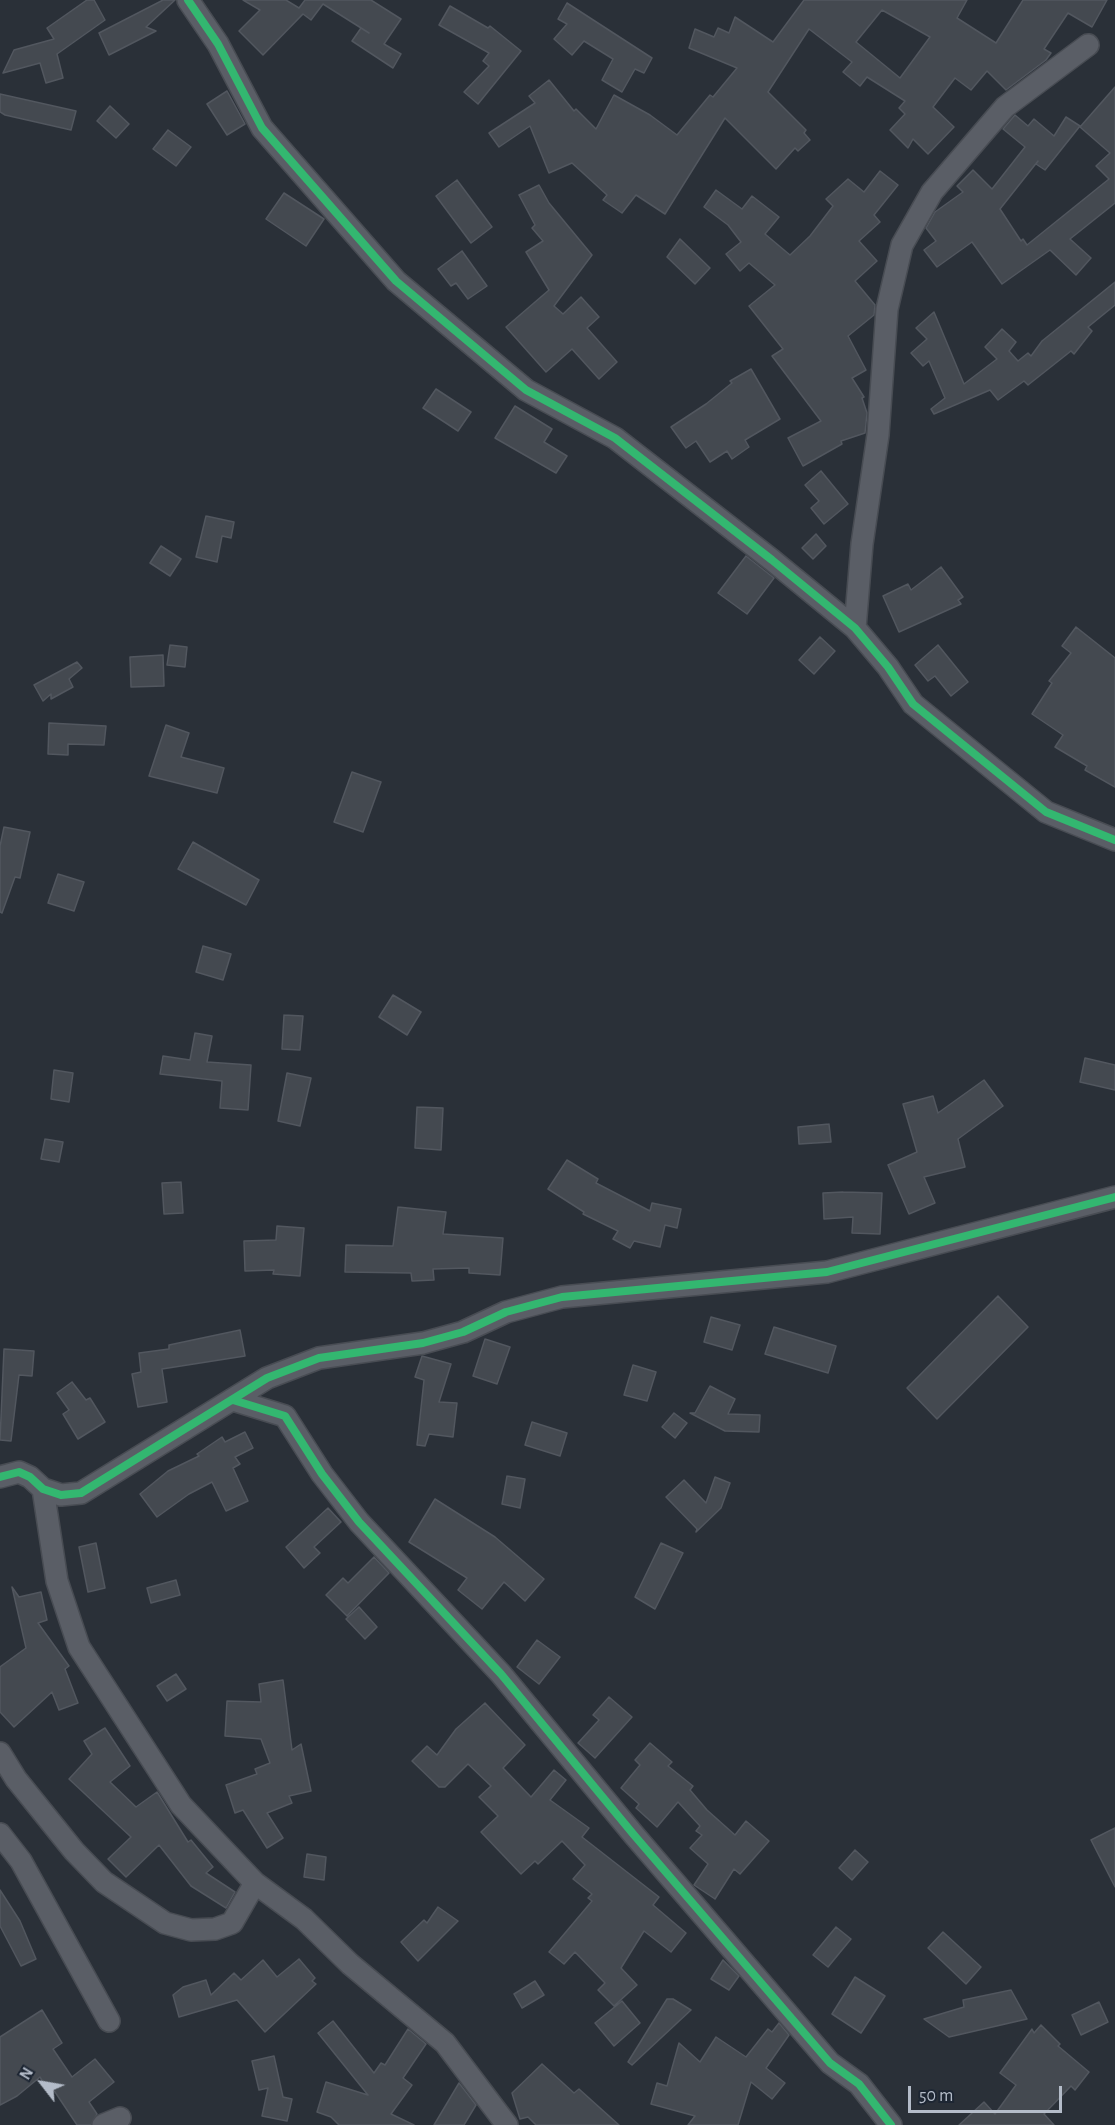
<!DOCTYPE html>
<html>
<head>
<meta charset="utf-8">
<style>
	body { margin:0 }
	#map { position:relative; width:1115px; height:2125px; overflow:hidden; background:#2a3038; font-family:"Alegreya Sans",sans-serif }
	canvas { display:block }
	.north { position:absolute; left:12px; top:2053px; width:60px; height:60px; -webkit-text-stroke:4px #1d2633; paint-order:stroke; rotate:301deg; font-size:16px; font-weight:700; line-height:24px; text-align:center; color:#b4bcc9 }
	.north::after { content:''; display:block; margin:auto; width:21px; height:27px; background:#b4bcc9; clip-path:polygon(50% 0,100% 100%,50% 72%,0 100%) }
	.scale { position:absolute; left:908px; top:2086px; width:154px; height:27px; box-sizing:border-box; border:3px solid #b4bcc9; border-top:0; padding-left:8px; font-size:18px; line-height:21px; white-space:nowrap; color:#b4bcc9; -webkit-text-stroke:4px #1d2633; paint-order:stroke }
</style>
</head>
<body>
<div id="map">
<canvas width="1115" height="2125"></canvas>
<div class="north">N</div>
<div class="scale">50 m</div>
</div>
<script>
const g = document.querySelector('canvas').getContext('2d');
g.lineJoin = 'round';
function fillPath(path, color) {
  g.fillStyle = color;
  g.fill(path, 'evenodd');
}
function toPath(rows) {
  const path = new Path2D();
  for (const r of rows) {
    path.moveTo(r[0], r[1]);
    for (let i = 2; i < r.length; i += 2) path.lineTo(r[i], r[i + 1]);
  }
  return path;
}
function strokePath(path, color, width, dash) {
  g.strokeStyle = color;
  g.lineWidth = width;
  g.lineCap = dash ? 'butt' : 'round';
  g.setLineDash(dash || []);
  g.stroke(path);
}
const building = toPath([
	[87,0,94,0,105,20,57,54,63,78,46,83,40,63,3,73,14,50,54,39,47,28,87,0],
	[163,0,175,0,146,27,156,31,109,55,99,33,163,0],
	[243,0,286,0,299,8,305,0,371,0,401,19,384,44,401,54,393,68,352,41,361,28,369,33,323,4,311,20,303,14,263,55,239,31,260,10,243,0],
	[804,0,967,0,957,18,996,43,1023,0,1107,0,1092,27,1068,13,1044,49,1051,53,1046,60,1006,90,987,71,971,90,955,78,933,107,954,127,928,154,913,139,908,148,890,130,905,114,899,108,905,101,867,77,860,86,843,72,852,62,809,29,768,92,806,130,804,133,810,140,798,151,795,148,776,169,725,118,665,214,636,195,622,213,603,200,607,195,572,163,549,173,530,126,499,147,489,133,535,103,529,96,549,80,574,111,576,109,596,129,614,95,650,115,677,135,710,95,713,97,737,68,689,48,695,29,714,37,718,28,729,33,735,17,773,42,804,0],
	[882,10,930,37,900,78,856,42,882,10],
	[567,3,652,58,644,73,635,69,622,92,602,80,613,59,584,41,572,55,554,39,567,24,558,19,567,3],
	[450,6,488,28,490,26,521,51,478,104,464,92,489,66,483,61,489,53,439,25,450,6],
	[1115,87,1115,203,1070,239,1091,258,1076,275,1050,250,1002,284,972,242,937,267,924,250,936,241,926,228,935,212,963,192,957,186,973,170,992,189,1025,147,1003,129,1015,115,1028,126,1034,119,1054,136,1066,117,1080,126,1045,170,1036,164,1038,161,1000,209,1021,241,1023,239,1027,245,1109,179,1096,166,1110,153,1080,127,1115,87],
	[227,91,245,124,227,135,207,104,227,91],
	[0,94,76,111,71,130,5,115,0,112,0,94],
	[110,106,129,124,116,138,97,121,110,106],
	[168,130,191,147,176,166,153,149,168,130],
	[880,171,898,185,874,215,880,222,859,241,877,261,855,281,875,305,874,315,848,336,866,370,852,378,864,397,862,398,867,413,865,433,841,441,842,444,803,466,788,438,821,421,772,356,783,349,749,306,775,285,749,263,740,271,726,254,741,242,728,225,704,207,716,190,742,209,752,196,779,217,765,234,790,255,810,236,833,206,826,199,848,179,864,192,880,171],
	[457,180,492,227,471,243,436,196,457,180],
	[539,185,549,203,592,255,554,306,563,314,581,297,599,317,587,328,617,362,599,379,572,349,546,372,506,327,549,290,526,252,543,241,532,228,535,225,519,195,539,185],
	[284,193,324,219,306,246,266,219,284,193],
	[680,239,710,268,695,284,667,257,680,239],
	[462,251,487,286,468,299,456,283,451,286,438,269,462,251],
	[1115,282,1115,305,1088,327,1092,331,1074,354,1071,351,1028,385,1024,381,998,400,990,390,934,414,931,409,945,398,929,361,923,366,911,353,927,339,916,328,934,312,964,384,997,359,985,347,1002,329,1016,342,1009,351,1018,361,1028,353,1031,356,1042,341,1115,282],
	[751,369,780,419,745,440,749,447,732,459,727,451,710,462,696,441,686,448,671,427,706,404,732,383,730,381,751,369],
	[436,389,471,412,458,431,423,408,436,389],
	[515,406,552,429,544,442,567,456,556,473,495,438,515,406],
	[821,471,848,504,824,524,811,508,819,501,805,485,821,471],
	[206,516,234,522,231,538,222,536,217,562,196,557,206,516],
	[816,534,826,546,813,559,802,548,816,534],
	[161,546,181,559,170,576,150,563,161,546],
	[746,556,774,578,747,614,718,593,746,556],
	[941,567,963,597,958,600,961,604,899,632,883,596,908,584,911,590,941,567],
	[1076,627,1115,658,1115,787,1085,770,1087,766,1055,747,1063,735,1032,714,1052,683,1049,681,1071,653,1062,646,1076,627],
	[820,637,835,651,814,674,799,660,820,637],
	[170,645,187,647,185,667,167,665,170,645],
	[938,645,968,682,951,696,935,676,928,681,915,665,938,645],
	[163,655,164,686,131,687,130,657,163,655],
	[77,662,82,668,69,679,73,687,51,699,51,694,43,701,34,685,77,662],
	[49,723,106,726,104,745,68,744,68,755,48,754,49,723],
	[166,725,189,733,181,757,224,768,217,793,149,776,166,725],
	[352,772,381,782,363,832,334,822,352,772],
	[4,827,30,832,20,878,15,877,2,913,0,912,0,846,4,827],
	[193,842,259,880,246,905,178,869,193,842],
	[58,874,84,882,74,911,48,903,58,874],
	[203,946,231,954,223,980,196,972,203,946],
	[393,995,421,1012,407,1035,379,1017,393,995],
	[284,1015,303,1016,300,1050,282,1049,284,1015],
	[195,1033,212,1036,207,1062,251,1065,248,1110,220,1108,222,1081,160,1074,163,1056,190,1060,195,1033],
	[1085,1058,1115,1065,1115,1090,1080,1082,1085,1058],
	[54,1070,73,1073,69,1102,51,1099,54,1070],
	[287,1073,311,1078,300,1126,278,1121,287,1073],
	[984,1080,1003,1106,958,1139,965,1167,924,1177,935,1203,909,1214,888,1165,917,1152,903,1104,933,1096,938,1113,984,1080],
	[417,1107,443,1108,441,1150,415,1148,417,1107],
	[829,1124,831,1142,799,1144,798,1127,829,1124],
	[45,1139,63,1142,59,1162,41,1159,45,1139],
	[567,1160,598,1179,596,1183,650,1211,652,1203,681,1209,677,1228,665,1225,660,1247,634,1241,630,1248,613,1239,618,1231,583,1214,584,1212,548,1189,567,1160],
	[181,1182,183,1213,164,1214,162,1183,181,1182],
	[843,1192,882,1193,880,1234,852,1233,853,1217,824,1219,823,1193,843,1192],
	[398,1207,446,1212,443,1234,503,1238,500,1275,469,1273,469,1268,433,1269,434,1280,412,1281,411,1273,345,1272,346,1245,393,1246,398,1207],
	[277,1226,304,1228,300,1276,273,1274,274,1270,245,1271,244,1241,276,1240,277,1226],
	[998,1296,1028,1327,937,1419,907,1388,998,1296],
	[711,1317,740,1325,732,1350,704,1342,711,1317],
	[774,1327,836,1346,828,1373,765,1354,774,1327],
	[240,1330,245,1356,162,1369,167,1402,138,1407,132,1374,141,1372,139,1353,169,1349,169,1345,240,1330],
	[485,1339,510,1347,497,1384,473,1376,485,1339],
	[4,1349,34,1351,32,1376,19,1375,11,1441,0,1440,4,1349],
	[422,1356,451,1364,439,1402,457,1403,453,1437,429,1434,425,1446,417,1445,424,1380,415,1377,422,1356],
	[633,1365,656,1372,647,1401,624,1395,633,1365],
	[72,1382,86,1400,90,1398,105,1422,78,1439,63,1414,69,1410,57,1393,72,1382],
	[710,1386,735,1399,728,1414,760,1415,759,1432,725,1431,690,1413,695,1413,710,1386],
	[674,1413,687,1423,675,1438,662,1427,674,1413],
	[532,1422,567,1433,560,1456,525,1445,532,1422],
	[245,1432,253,1448,235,1457,240,1464,233,1468,248,1501,226,1511,212,1482,189,1494,157,1517,140,1494,168,1471,199,1456,197,1454,222,1437,225,1442,245,1432],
	[507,1476,525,1479,520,1508,502,1504,507,1476],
	[715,1477,730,1483,721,1508,696,1532,697,1529,666,1497,684,1480,706,1503,715,1477],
	[435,1499,495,1537,544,1579,525,1601,504,1582,482,1609,458,1590,467,1578,409,1542,435,1499],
	[328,1508,341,1522,314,1547,320,1553,304,1568,286,1547,328,1508],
	[96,1543,105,1588,88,1592,79,1547,96,1543],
	[661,1543,683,1553,655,1609,635,1597,661,1543],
	[374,1557,389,1573,347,1616,326,1595,343,1578,348,1583,374,1557],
	[176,1580,180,1595,151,1603,147,1588,176,1580],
	[12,1587,19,1597,41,1592,47,1620,38,1623,69,1666,65,1669,78,1703,59,1710,52,1692,14,1727,0,1712,0,1667,26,1648,12,1587],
	[359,1607,377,1627,365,1639,346,1619,359,1607],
	[537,1640,560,1657,539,1684,517,1667,537,1640],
	[176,1674,186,1689,167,1701,157,1686,176,1674],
	[283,1680,292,1750,301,1744,311,1791,289,1796,292,1803,267,1813,283,1838,267,1848,243,1810,235,1813,226,1785,257,1774,255,1769,270,1763,261,1739,225,1736,227,1701,261,1702,259,1684,283,1680],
	[609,1697,632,1717,595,1758,578,1743,599,1720,593,1715,609,1697],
	[485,1703,525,1745,503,1768,531,1797,554,1770,566,1780,550,1800,589,1828,582,1837,659,1897,653,1905,686,1933,671,1952,644,1931,621,1968,637,1985,614,2006,598,1990,605,1983,575,1952,564,1964,549,1952,592,1901,588,1898,592,1894,573,1879,585,1865,562,1841,538,1864,535,1861,521,1874,481,1832,498,1816,479,1797,491,1786,468,1764,445,1787,439,1787,412,1761,427,1746,437,1755,456,1729,485,1703],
	[105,1728,130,1766,110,1782,136,1807,157,1792,188,1842,191,1840,213,1867,206,1873,235,1892,226,1908,191,1886,159,1845,126,1877,108,1859,131,1837,69,1779,92,1754,84,1741,105,1728],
	[650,1743,672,1762,668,1766,693,1786,690,1790,707,1810,735,1835,746,1821,769,1841,740,1874,734,1869,715,1899,694,1885,708,1864,690,1848,702,1835,696,1831,700,1826,678,1802,657,1827,636,1808,639,1804,621,1788,640,1765,635,1760,650,1743],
	[1115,1828,1115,1887,1091,1840,1115,1828],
	[855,1850,868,1862,852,1880,839,1868,855,1850],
	[307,1854,326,1857,324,1880,304,1877,307,1854],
	[0,1890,20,1921,36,1959,21,1966,0,1926,0,1890],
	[438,1907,458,1921,418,1961,401,1942,424,1920,427,1923,438,1907],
	[836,1927,851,1939,828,1967,813,1955,836,1927],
	[943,1932,981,1967,966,1984,928,1948,943,1932],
	[299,1959,315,1978,312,1981,316,1984,265,2032,237,2000,179,2017,173,1995,183,1987,206,1980,211,1995,234,1973,241,1980,263,1960,277,1977,299,1959],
	[723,1960,739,1976,729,1990,711,1979,723,1960],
	[855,1977,885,1996,861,2033,832,2014,855,1977],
	[535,1981,544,1995,522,2008,514,1994,535,1981],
	[1011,1990,1027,2019,949,2037,924,2019,964,2007,963,2000,1011,1990],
	[667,1999,673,1999,691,2010,632,2065,628,2062,667,1999],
	[622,2001,640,2023,614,2046,595,2023,622,2001],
	[1099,2002,1108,2022,1081,2035,1072,2015,1099,2002],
	[42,2010,62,2043,53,2049,72,2077,95,2059,114,2082,89,2102,97,2114,91,2125,77,2125,51,2086,47,2089,40,2077,17,2096,0,2105,0,2037,42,2010],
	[333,2021,374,2073,381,2063,385,2065,408,2029,426,2044,403,2078,412,2085,391,2114,414,2125,339,2125,331,2117,317,2112,326,2082,368,2095,318,2033,333,2021],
	[779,2023,789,2035,766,2068,785,2083,772,2099,751,2082,738,2125,688,2125,695,2116,651,2104,657,2083,667,2086,679,2043,700,2062,716,2037,746,2057,768,2029,772,2032,779,2023],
	[1041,2025,1060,2044,1058,2046,1089,2072,1075,2090,1071,2086,1044,2114,1054,2125,959,2125,984,2102,995,2114,1016,2085,1000,2073,1032,2029,1034,2033,1041,2025],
	[274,2056,283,2097,292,2099,287,2121,262,2116,268,2088,259,2090,252,2061,274,2056],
	[542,2064,574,2093,579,2089,619,2125,536,2125,528,2117,520,2119,512,2093,542,2064],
	[459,2083,476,2105,464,2125,434,2125,459,2083]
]);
fillPath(building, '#444950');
strokePath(building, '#52575f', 1.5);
const minor = toPath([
	[188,0,218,44,262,128,396,281,526,390,615,438,772,560,855,628,888,667,913,704,1046,812,1115,840],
	[855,628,862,544,878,435,887,309,902,245,932,192,1005,107,1088,45],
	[233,1400,285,1416,322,1474,359,1522,501,1674,634,1835,830,2063,859,2084,891,2125],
	[0,1477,19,1472,30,1477,43,1489,61,1495,81,1493,267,1378,319,1358,423,1343,463,1332,506,1312,562,1297,827,1272,1115,1197],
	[43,1489,57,1581,79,1647,181,1805,255,1883,304,1919,350,1964,445,2043,507,2125],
	[0,1753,16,1779,74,1851,104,1882,165,1923,191,1930,215,1929,232,1923,255,1883],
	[0,1834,21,1861,109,2021],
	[103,2125,120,2118]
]);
strokePath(minor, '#484c53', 24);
strokePath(minor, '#5a5e66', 21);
strokePath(toPath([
	[188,0,218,44,262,128,396,281,526,390,615,438,772,560,855,628,888,667,913,704,1046,812,1115,840],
	[233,1400,285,1416,322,1474,359,1522,501,1674,634,1835,830,2063,859,2084,891,2125],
	[0,1477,19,1472,30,1477,43,1489,61,1495,81,1493,267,1378,319,1358,423,1343,463,1332,506,1312,562,1297,827,1272,1115,1197]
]), '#33b770', 8);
</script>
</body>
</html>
